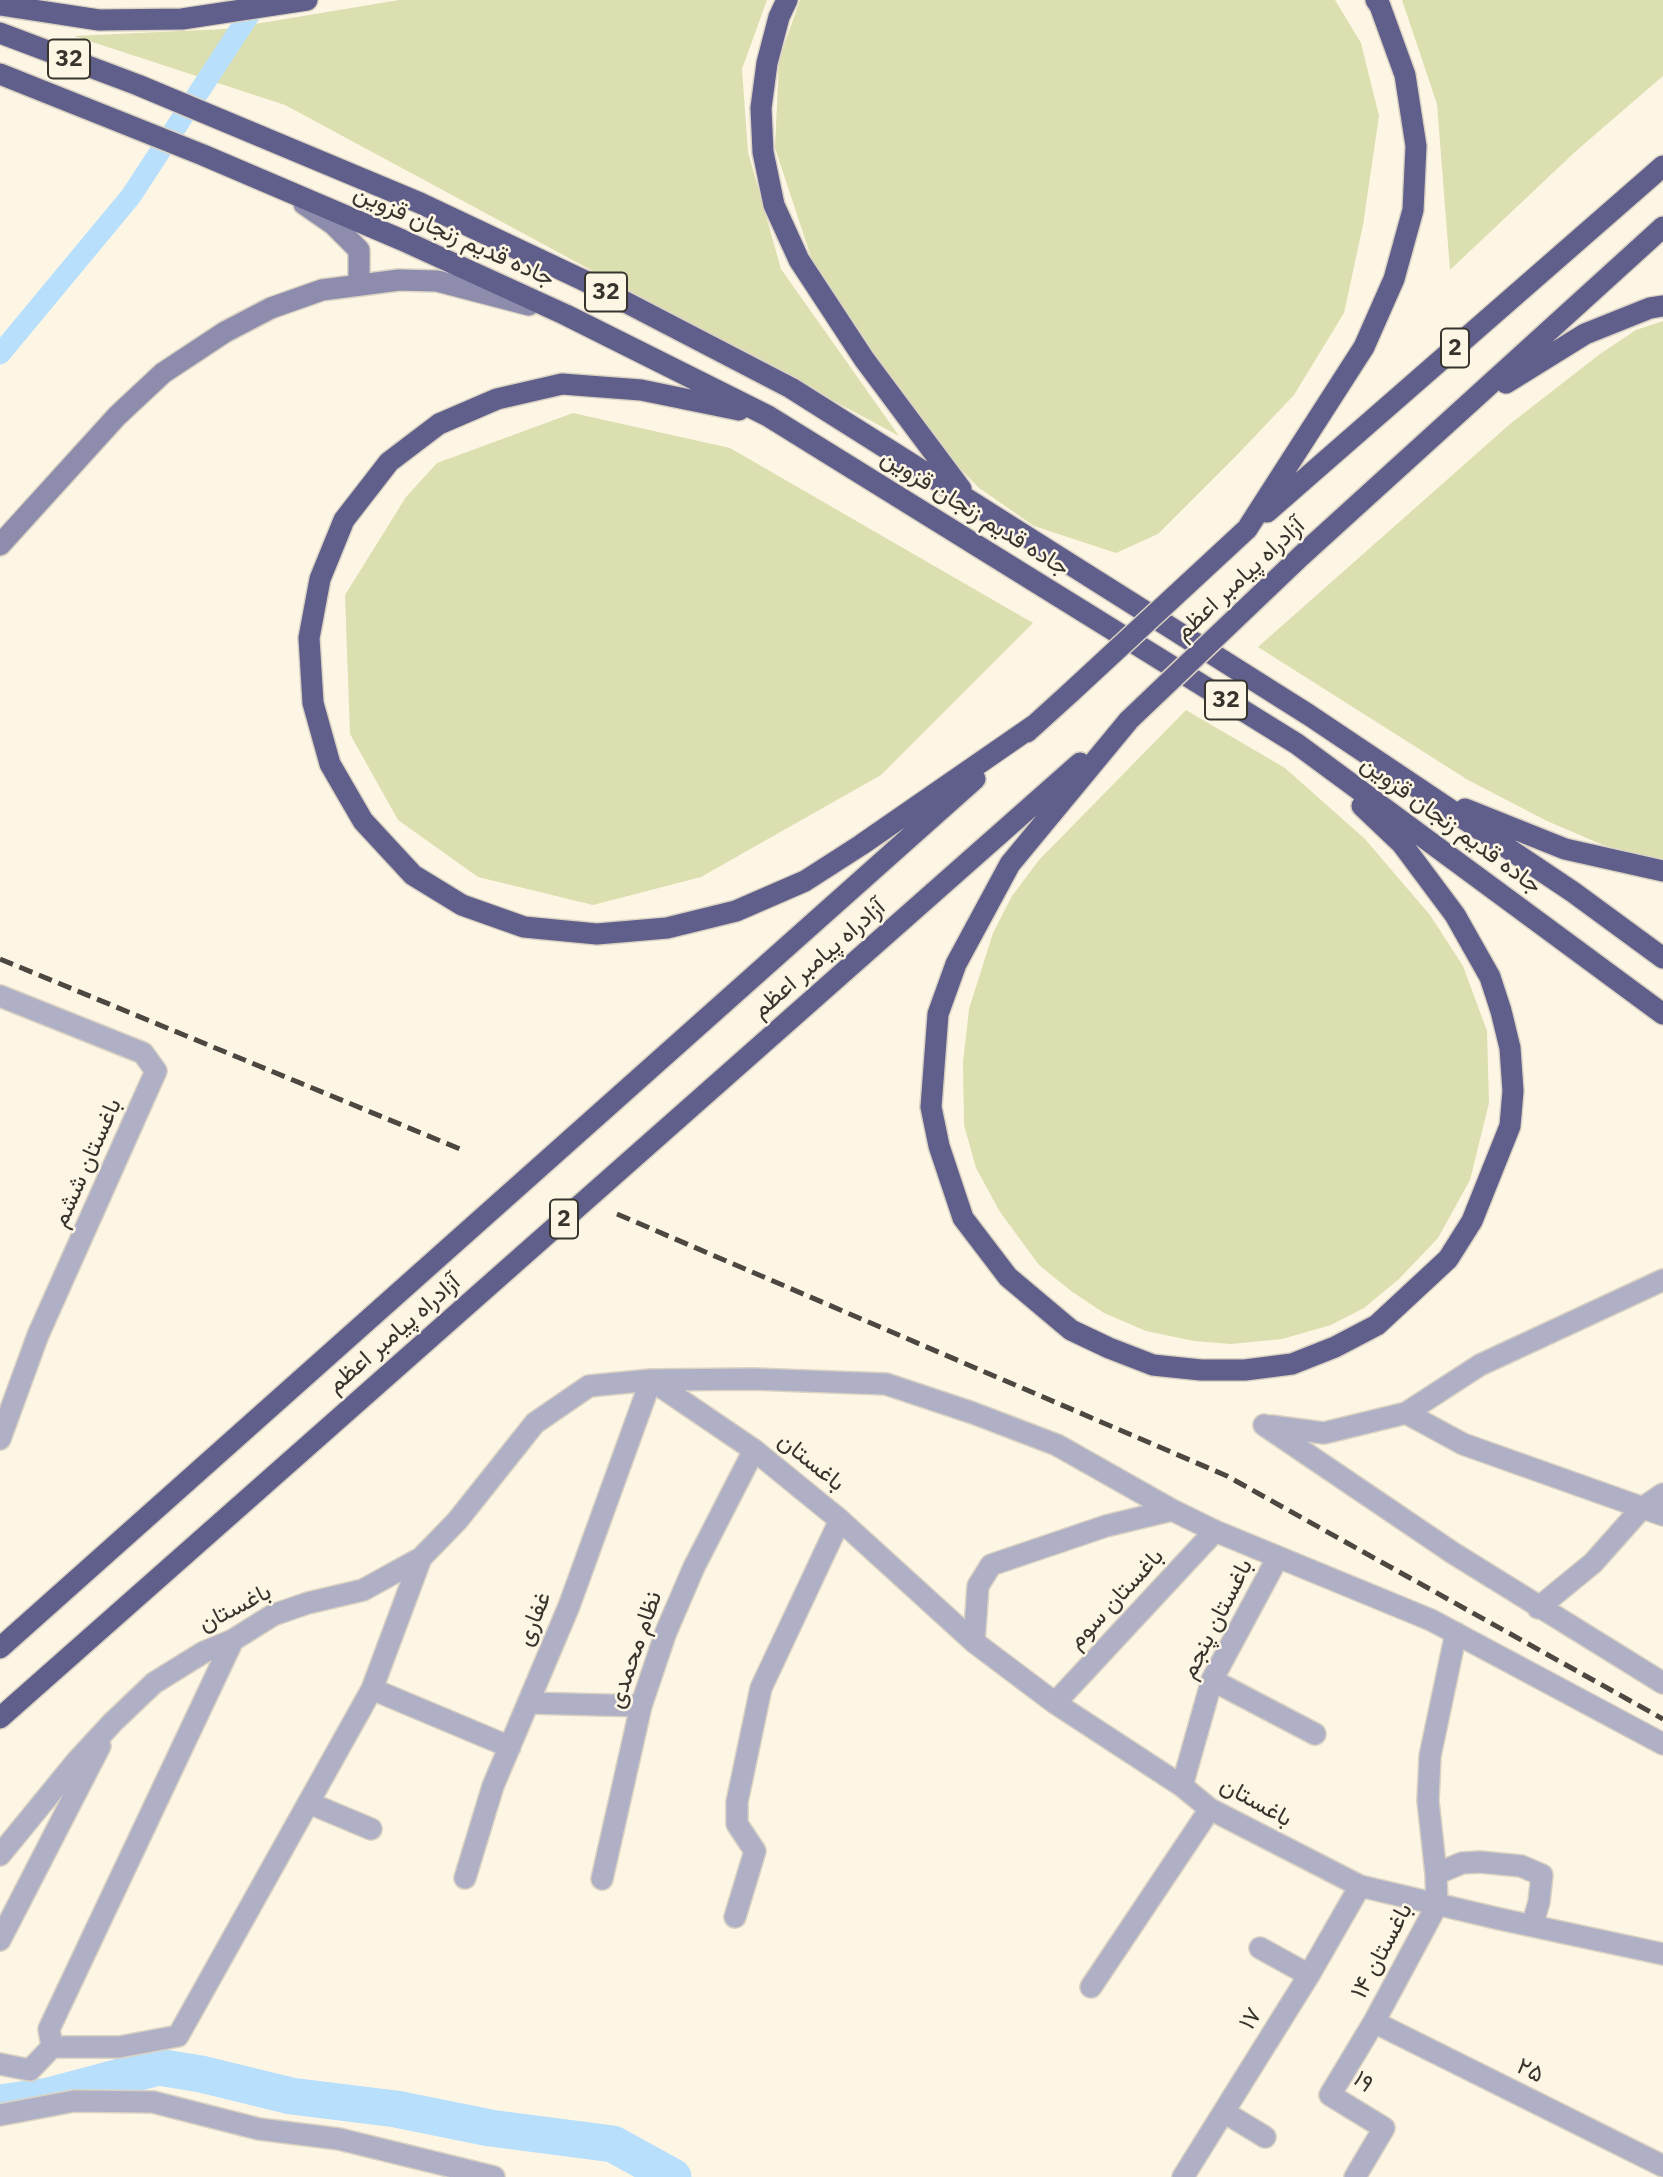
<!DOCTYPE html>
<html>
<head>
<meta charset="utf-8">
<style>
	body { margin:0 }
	canvas { display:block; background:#fef6e5 }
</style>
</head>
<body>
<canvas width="1663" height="2177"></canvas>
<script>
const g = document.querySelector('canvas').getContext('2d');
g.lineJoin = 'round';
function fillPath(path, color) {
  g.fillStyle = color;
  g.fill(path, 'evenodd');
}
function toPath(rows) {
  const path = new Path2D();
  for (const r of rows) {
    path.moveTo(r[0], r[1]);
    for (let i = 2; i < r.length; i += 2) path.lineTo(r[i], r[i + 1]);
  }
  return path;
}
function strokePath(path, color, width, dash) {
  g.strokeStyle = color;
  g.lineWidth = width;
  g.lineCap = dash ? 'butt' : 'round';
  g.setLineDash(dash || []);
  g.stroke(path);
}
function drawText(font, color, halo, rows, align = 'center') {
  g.font = font + ' "IBM Plex Sans",Vazirmatn,sans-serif';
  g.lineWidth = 5;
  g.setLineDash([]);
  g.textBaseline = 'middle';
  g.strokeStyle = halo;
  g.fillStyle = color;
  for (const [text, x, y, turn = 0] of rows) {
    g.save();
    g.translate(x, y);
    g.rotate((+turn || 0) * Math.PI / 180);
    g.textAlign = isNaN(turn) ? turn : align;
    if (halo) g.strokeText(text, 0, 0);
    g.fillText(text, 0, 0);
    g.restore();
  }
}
fillPath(toPath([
	[399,0,767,0,742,69,748,152,781,269,899,436,285,105,74,36,225,29],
	[800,0,1335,0,1361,43,1379,116,1363,225,1344,313,1294,395,1239,453,1158,534,1116,553,1034,526,979,488,947,455,887,376,812,260,775,148,779,60],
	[1402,0,1663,0,1663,76,1576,151,1450,270,1437,104],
	[1663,321,1663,860,1603,845,1547,821,1468,780,1258,647,1510,424,1600,354,1636,330],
	[573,413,730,448,1033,623,881,775,701,877,593,905,478,877,398,820,350,734,345,595,406,497,437,463],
	[1186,710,1285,768,1365,839,1430,915,1463,966,1487,1031,1489,1103,1470,1180,1438,1238,1399,1279,1364,1308,1331,1325,1282,1339,1231,1344,1194,1341,1146,1331,1104,1313,1071,1291,1039,1265,1000,1212,976,1168,964,1125,963,1063,969,1009,993,933,1012,896,1039,860]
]), '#dcdfaf');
strokePath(toPath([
	[0,354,131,196,259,0]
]), '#b8dffb', 21);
strokePath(toPath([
	[0,2103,49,2096,158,2067,201,2074,291,2096,396,2109,490,2128,613,2144,673,2177]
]), '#b8dffb', 37);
const street = toPath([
	[0,996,143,1053,156,1071,38,1335,0,1439],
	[1406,1413,1463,1444,1663,1515],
	[1264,1425,1453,1553,1663,1683],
	[1271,1426,1324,1433,1406,1413,1480,1365,1663,1280],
	[1538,1608,1593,1563,1641,1509,1663,1494],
	[974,1642,978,1586,991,1565,1106,1526,1172,1510],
	[1212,1680,1315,1734],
	[372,1689,510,1747],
	[528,1703,641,1706],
	[1055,1703,1215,1531],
	[1182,1786,1212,1680,1278,1557],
	[309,1803,371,1829],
	[0,1855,76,1762,113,1722,154,1683,204,1652,233,1640,273,1615,308,1603,363,1590,421,1558,457,1521,535,1423,589,1386,651,1380,754,1450,840,1520,974,1642,1055,1703,1182,1786,1210,1809,1360,1886,1500,1919,1663,1954],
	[1436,1874,1462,1863,1480,1862,1521,1866,1542,1875,1539,1902,1532,1926],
	[465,1878,493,1786,569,1606,651,1380,753,1379,886,1384,973,1413,1057,1445,1172,1510,1215,1531,1431,1620,1663,1744],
	[602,1879,641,1706,666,1632,694,1567,754,1450],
	[735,1917,755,1851,737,1824,737,1802,761,1688,840,1520],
	[0,1940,100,1746],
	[1260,1948,1309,1975],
	[1091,1987,1210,1809],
	[1374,2022,1663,2166],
	[52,2047,49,2029,233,1640],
	[0,2064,30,2070,52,2047,119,2047,178,2036,372,1689,421,1558],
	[1224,2112,1265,2137],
	[0,2115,74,2101,153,2102,259,2129,339,2139,494,2177],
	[1183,2177,1309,1975,1360,1886],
	[1355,2177,1384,2128,1330,2095,1374,2022,1437,1905,1436,1874,1428,1801,1430,1756,1456,1633]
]);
const secondary = toPath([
	[304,204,333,224,359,250,359,285],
	[0,545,117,416,163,373,225,332,271,308,322,290,399,280,437,281,529,305]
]);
const highway = toPath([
	[787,0,779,17,767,63,761,108,763,152,774,205,799,260,864,359,961,489],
	[0,5,99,20,182,19,307,0],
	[0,33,138,85,420,203,585,281,791,388,1309,715,1573,892,1663,958],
	[0,74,203,155,402,240,566,315,768,416,1297,744,1663,1014],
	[1506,383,1585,334,1650,308,1663,306],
	[739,410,641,390,562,384,497,399,439,424,389,462,344,520,320,579,309,638,313,703,330,764,363,821,413,875,462,905,524,927,597,934,667,928,736,911,805,881,861,845,1036,724],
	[1267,512,1663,166],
	[1247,529,1364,347,1394,279,1413,210,1416,146,1405,75,1380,6,1376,0],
	[1301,556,1663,227],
	[1129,720,1010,864,956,964,938,1014,931,1107,939,1146,963,1218,1008,1277,1071,1330,1109,1348,1153,1365,1201,1370,1245,1370,1292,1364,1335,1347,1377,1325,1448,1259,1472,1221,1510,1126,1513,1091,1510,1048,1501,1011,1490,977,1455,915,1402,844,1362,806],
	[1027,732,1070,693],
	[1465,809,1565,849,1663,871],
	[0,1648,975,779],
	[0,1718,1080,763]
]);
strokePath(street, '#dad3c4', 24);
strokePath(secondary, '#dad3c4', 24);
strokePath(highway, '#dad3c4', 24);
strokePath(street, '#afafc5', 21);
strokePath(secondary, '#8d8cad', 21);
strokePath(highway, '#605e8a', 21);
strokePath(toPath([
	[0,959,460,1149],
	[617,1214,1227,1476,1663,1719]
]), '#4c4841', 5, [14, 7]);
const highwayBridge = toPath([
	[1070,693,1247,529],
	[1129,720,1301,556]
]);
strokePath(highwayBridge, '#dad3c4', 24, []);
strokePath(highwayBridge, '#605e8a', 21);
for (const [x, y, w] of [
	[69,59,42],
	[606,292,42],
	[1455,348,28],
	[1226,700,42],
	[564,1219,28]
]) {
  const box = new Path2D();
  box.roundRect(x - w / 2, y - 19.5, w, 39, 5);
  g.fillStyle = '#fef6e5';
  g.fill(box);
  strokePath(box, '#37342e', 2);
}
drawText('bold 23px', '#37342e', null, [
	["32",69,59],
	["32",606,292],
	["2",1455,348],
	["32",1226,700],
	["2",564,1219]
]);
drawText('24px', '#37342e', '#fef6e5', [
	["جاده قدیم زنجان قزوین",454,236,24],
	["جاده قدیم زنجان قزوین",975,513,32],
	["آزادراه پیامبر اعظم",1240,579,-43],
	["جاده قدیم زنجان قزوین",1451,825,36],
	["آزادراه پیامبر اعظم",819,959,-41],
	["باغستان ششم",87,1163,-66],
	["آزادراه پیامبر اعظم",394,1334,-41],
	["باغستان",811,1462,39],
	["باغستان سوم",1116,1599,-47],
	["باغستان",235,1608,-27],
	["غفاری",534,1619,-68],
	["باغستان پنجم",1217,1619,-63],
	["نظام محمدی",635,1650,-71],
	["باغستان",1256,1802,29],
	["باغستان ۱۴",1382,1951,-62],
	["۱۷",1251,2019,-58],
	["۲۵",1530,2071,26],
	["۱۹",1363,2082,37]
]);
</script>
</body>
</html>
